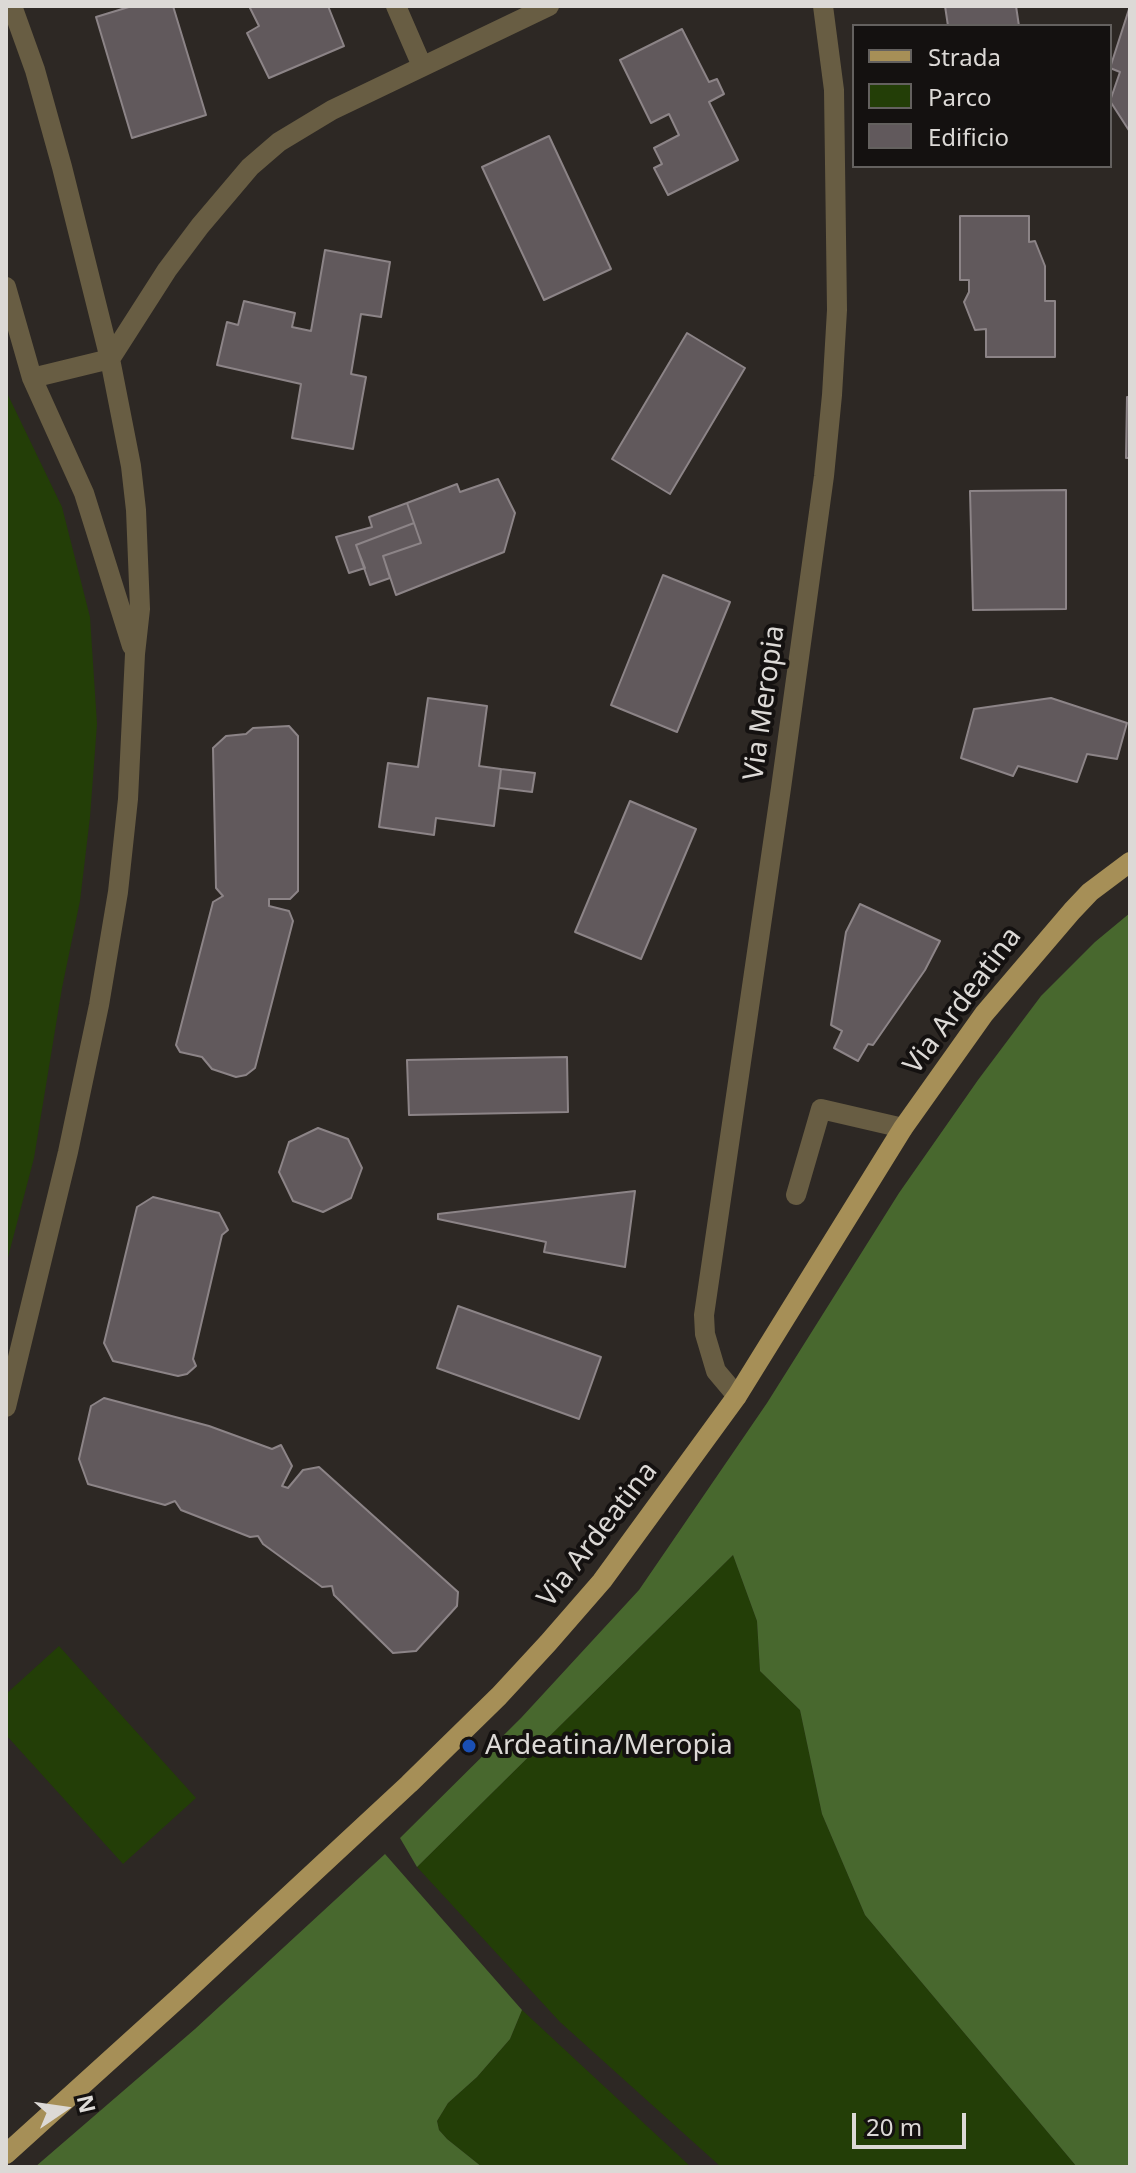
<!DOCTYPE html>
<html>
<head>
<meta charset="utf-8">
<style>
	body { margin:0 }
	#map { position:relative; width:1136px; height:2173px; overflow:hidden; background:#2d2824; font-family:"Noto Sans",sans-serif }
	canvas { display:block }
	.frame { position:absolute; inset:0; border:8px solid #dcd9d6; pointer-events:none }
	.legend { position:absolute; left:852px; top:24px; width:260px; height:144px; box-sizing:border-box; background:#141110; border:2px solid #64615f; margin:0; padding:10px 14px; list-style:none; font-size:24px; color:#dcd9d6 }
	.legend li { display:flex; align-items:center; gap:16px; height:40px }
	.legend b { width:40px; border:2px solid #64615f }
	.north { position:absolute; left:24px; top:2069px; width:80px; height:80px; -webkit-text-stroke:6px #141110; paint-order:stroke; rotate:77deg; font-size:22px; font-weight:700; line-height:32px; text-align:center; color:#dcd9d6 }
	.north::after { content:''; display:block; margin:auto; width:28px; height:36px; background:#dcd9d6; clip-path:polygon(50% 0,100% 100%,50% 72%,0 100%) }
	.scale { position:absolute; left:852px; top:2113px; width:114px; height:36px; box-sizing:border-box; border:4px solid #dcd9d6; border-top:0; padding-left:10px; font-size:24px; line-height:28px; white-space:nowrap; color:#dcd9d6; -webkit-text-stroke:6px #141110; paint-order:stroke }
</style>
</head>
<body>
<div id="map">
<canvas width="1136" height="2173"></canvas>
<div class="frame"></div>
<ul class="legend">
<li><b style="height:10px;background:#a68f57"></b>Strada</li>
<li><b style="height:22px;background:#233e07"></b>Parco</li>
<li><b style="height:22px;background:#61595c"></b>Edificio</li>
</ul>
<div class="north">N</div>
<div class="scale">20 m</div>
</div>
<script>
const g = document.querySelector('canvas').getContext('2d');
g.lineJoin = 'round';
function fillPath(path, color) {
  g.fillStyle = color;
  g.fill(path, 'evenodd');
}
function toPath(rows) {
  const path = new Path2D();
  for (const r of rows) {
    path.moveTo(r[0], r[1]);
    for (let i = 2; i < r.length; i += 2) path.lineTo(r[i], r[i + 1]);
  }
  return path;
}
function strokePath(path, color, width, dash) {
  g.strokeStyle = color;
  g.lineWidth = width;
  g.lineCap = dash ? 'butt' : 'round';
  g.setLineDash(dash || []);
  g.stroke(path);
}
function drawText(font, color, halo, rows, align = 'center') {
  g.font = font + ' "Noto Sans",sans-serif';
  g.lineWidth = 8;
  g.setLineDash([]);
  g.textBaseline = 'middle';
  g.strokeStyle = halo;
  g.fillStyle = color;
  for (const [text, x, y, turn = 0] of rows) {
    g.save();
    g.translate(x, y);
    g.rotate((+turn || 0) * Math.PI / 180);
    g.textAlign = isNaN(turn) ? turn : align;
    if (halo) g.strokeText(text, 0, 0);
    g.fillText(text, 0, 0);
    g.restore();
  }
}
fillPath(toPath([
	[6,391,62,507,90,617,97,724,90,817,80,901,62,988,34,1158,6,1265],
	[733,1555,757,1621,760,1671,800,1710,822,1814,865,1915,1077,2167,721,2167,560,2022,417,1867],
	[59,1646,196,1798,123,1864,6,1735,6,1694],
	[522,2010,691,2167,482,2167,447,2139,439,2130,437,2121,448,2103,477,2077,510,2039]
]), '#233e07');
fillPath(toPath([
	[1130,913,1130,2167,1077,2167,865,1915,822,1814,800,1710,760,1671,757,1621,733,1555,417,1867,400,1838,521,1718,639,1590,767,1403,899,1193,978,1080,1041,996,1095,942],
	[385,1854,522,2010,510,2039,477,2077,448,2103,437,2121,439,2130,447,2139,482,2167,35,2167,195,2029]
]), '#48682e');
const building = toPath([
	[132,6,173,6,206,115,132,138,96,17,132,6],
	[249,6,328,6,344,46,269,78,247,33,259,26,249,6],
	[945,6,1016,6,1019,26,948,26,945,6],
	[1130,6,1130,132,1110,101,1120,72,1110,68,1130,6],
	[682,29,709,82,717,79,724,94,709,102,738,160,668,195,654,168,662,164,654,148,679,135,669,114,651,123,620,60,682,29],
	[549,136,611,269,544,300,482,167,549,136],
	[960,216,1029,216,1029,242,1035,241,1045,266,1045,301,1055,301,1055,357,986,357,986,329,975,330,964,302,969,292,969,280,960,280,960,216],
	[325,250,390,262,381,317,361,314,351,374,366,377,353,449,292,438,301,384,217,365,227,322,238,325,244,301,295,313,292,327,311,331,325,250],
	[687,333,745,368,670,494,612,459,687,333],
	[1127,397,1130,397,1130,458,1126,458,1127,397],
	[498,479,515,513,504,552,396,595,383,556,421,543,407,503,457,484,460,492,498,479],
	[1066,490,1066,609,973,610,970,491,1066,490],
	[407,503,414,523,356,545,365,568,349,573,336,537,372,527,369,517,407,503],
	[414,523,421,543,383,556,390,578,370,585,356,545,414,523],
	[663,575,730,602,677,732,611,705,663,575],
	[428,698,487,706,479,766,501,769,494,826,436,818,434,835,379,827,388,763,418,767,428,698],
	[1051,698,1127,723,1117,759,1087,754,1077,782,1018,766,1013,776,961,758,974,709,1051,698],
	[289,726,298,736,298,891,290,899,269,899,269,906,289,911,293,921,255,1068,246,1075,236,1077,212,1069,202,1057,180,1052,176,1045,213,902,223,896,216,888,213,748,226,736,246,734,253,728,289,726],
	[501,769,535,773,532,792,499,788,501,769],
	[630,801,696,829,641,959,575,932,630,801],
	[860,904,940,941,925,970,873,1045,868,1044,858,1061,834,1048,842,1031,831,1025,846,932,860,904],
	[567,1057,568,1112,409,1115,407,1060,567,1057],
	[318,1128,348,1139,362,1168,351,1198,323,1212,293,1201,279,1172,289,1142,318,1128],
	[635,1191,625,1267,544,1252,546,1242,438,1219,438,1214,635,1191],
	[153,1197,219,1213,228,1230,222,1235,193,1359,196,1366,187,1374,178,1376,113,1361,104,1343,137,1207,153,1197],
	[458,1306,601,1357,579,1419,437,1368,458,1306],
	[104,1398,209,1426,272,1449,281,1445,292,1466,282,1486,288,1488,303,1470,319,1467,458,1592,457,1606,416,1651,393,1653,334,1595,332,1586,322,1587,263,1544,258,1536,250,1537,181,1510,175,1501,165,1505,88,1484,79,1459,91,1406,104,1398]
]);
fillPath(building, '#61595c');
strokePath(building, '#8c8487', 2);
strokePath(toPath([
	[396,6,422,66],
	[6,287,32,378,84,493,132,646],
	[110,359,167,270,200,226,250,167,279,142,332,110,549,6],
	[32,378,110,359],
	[796,1195,821,1109,903,1128],
	[737,1396,716,1371,705,1334,704,1315,781,788,824,476,832,395,837,310,834,90,823,6],
	[6,1407,68,1152,99,1005,118,892,128,799,135,654,140,609,136,510,131,466,110,359,62,167,35,70,12,6]
]), '#685d43', 20);
strokePath(toPath([
	[6,2154,184,1993,409,1784,499,1696,548,1643,602,1581,737,1396,903,1128,984,1014,1072,911,1090,892,1130,862]
]), '#a68f57', 20);
for (const [x, y, r, color] of [
	[469,1746,8,"#1a4fb4"]
]) {
  const dot = new Path2D();
  dot.arc(x, y, r, 0, 2 * Math.PI);
  g.fillStyle = color;
  g.fill(dot);
  strokePath(dot, '#141110', 3);
}
drawText('28px', '#dcd9d6', '#141110', [
	["Via Meropia",765,703,-82],
	["Via Ardeatina",963,1001,-53],
	["Via Ardeatina",598,1535,-52]
]);
drawText('28px', '#dcd9d6', '#141110', [
	["Ardeatina/Meropia",485,1746]
], 'left');
</script>
</body>
</html>
